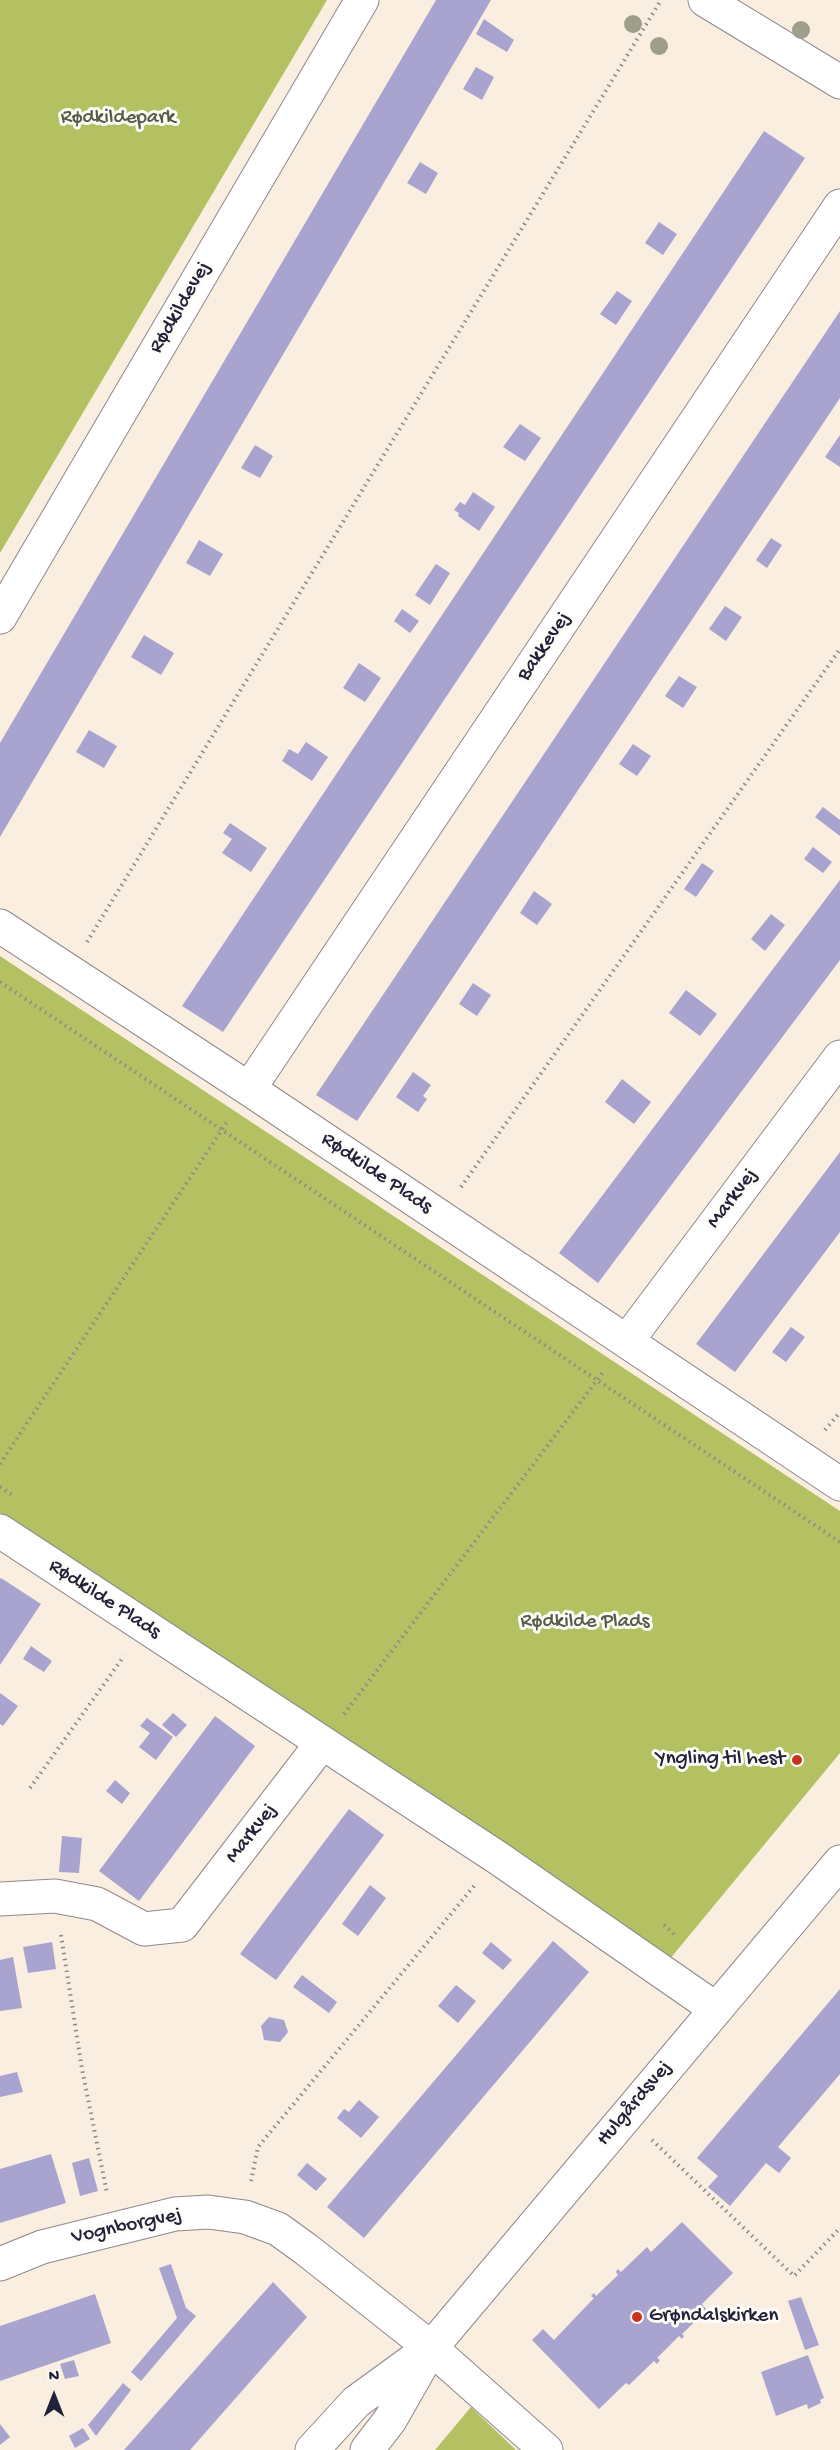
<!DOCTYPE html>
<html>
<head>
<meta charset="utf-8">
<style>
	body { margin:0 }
	#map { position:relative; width:840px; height:2450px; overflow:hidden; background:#f9eedf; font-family:"Gochi Hand",sans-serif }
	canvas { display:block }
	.north { position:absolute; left:24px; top:2366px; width:60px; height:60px; -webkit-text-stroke:4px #fdfcf7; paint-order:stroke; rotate:0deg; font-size:16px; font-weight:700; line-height:24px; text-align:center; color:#22223b }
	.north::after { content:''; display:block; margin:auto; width:21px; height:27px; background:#22223b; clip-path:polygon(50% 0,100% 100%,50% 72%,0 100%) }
</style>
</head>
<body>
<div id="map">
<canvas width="840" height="2450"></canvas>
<div class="north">N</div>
</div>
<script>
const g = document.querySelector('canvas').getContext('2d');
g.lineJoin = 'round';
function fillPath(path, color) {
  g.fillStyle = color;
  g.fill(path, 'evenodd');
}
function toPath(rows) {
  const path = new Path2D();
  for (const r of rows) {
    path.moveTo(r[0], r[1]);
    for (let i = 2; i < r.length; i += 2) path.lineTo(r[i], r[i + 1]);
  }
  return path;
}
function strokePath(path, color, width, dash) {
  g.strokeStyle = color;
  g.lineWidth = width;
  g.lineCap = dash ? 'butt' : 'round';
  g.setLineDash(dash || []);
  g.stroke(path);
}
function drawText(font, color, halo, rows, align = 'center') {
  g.font = font + ' "Gochi Hand",sans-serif';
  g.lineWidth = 6;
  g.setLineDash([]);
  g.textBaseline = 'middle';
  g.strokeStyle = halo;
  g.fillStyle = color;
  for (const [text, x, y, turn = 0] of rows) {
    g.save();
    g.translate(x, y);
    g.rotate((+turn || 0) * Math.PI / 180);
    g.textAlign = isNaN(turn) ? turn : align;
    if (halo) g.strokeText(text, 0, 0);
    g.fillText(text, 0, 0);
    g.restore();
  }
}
fillPath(toPath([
	[0,0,327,0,0,553],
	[0,956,840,1511,840,1753,669,1960,0,1513],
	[471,2407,516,2450,435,2450]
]), '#b3c163');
fillPath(toPath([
	[436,0,491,0,0,837,0,743],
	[484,19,514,40,507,52,476,34],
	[476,67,494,77,482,100,463,89],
	[764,131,805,158,223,1032,182,1006],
	[420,162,438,173,426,194,407,183],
	[659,222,677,234,663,255,645,243],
	[617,291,632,301,616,325,600,314],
	[840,311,840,398,357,1121,316,1095],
	[520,424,541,438,525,461,503,447],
	[840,435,840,467,825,457],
	[255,445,273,456,260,478,241,468],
	[473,492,495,507,479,531,458,516,459,513,454,510,460,502,465,505],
	[771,538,782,545,767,568,756,560],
	[199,540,223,554,210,576,186,563],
	[436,564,450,573,430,605,415,595],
	[725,606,742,617,726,641,709,629],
	[402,609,419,621,410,633,394,621],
	[144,635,174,653,161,675,131,657],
	[359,663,381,678,365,702,343,688],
	[679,676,697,687,683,708,665,696],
	[89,730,117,746,104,768,76,752],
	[306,742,328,757,312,781,282,761,289,749,298,754],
	[633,744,651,756,637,776,619,764],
	[823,807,840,820,840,836,815,817],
	[230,823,267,848,251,872,222,853,232,839,223,833],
	[813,847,832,862,823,873,804,859],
	[702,863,714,871,696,897,684,889],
	[840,880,840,960,598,1283,559,1253],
	[534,891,552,904,537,925,520,913],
	[771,914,785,925,765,951,751,939],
	[473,983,491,995,477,1016,459,1004],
	[686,990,717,1014,700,1036,669,1013],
	[413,1072,431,1085,423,1096,427,1099,418,1112,396,1097],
	[622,1079,651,1102,634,1124,605,1102],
	[840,1152,840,1232,735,1372,696,1344],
	[791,1327,805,1337,786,1362,772,1352],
	[1,1578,41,1604,0,1665,0,1579],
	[31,1646,52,1661,44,1672,23,1659],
	[0,1693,18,1706,3,1726,0,1724],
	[173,1713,187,1725,176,1737,162,1725],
	[215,1716,255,1746,139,1901,99,1871],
	[147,1718,173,1737,156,1760,139,1747,150,1733,140,1726],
	[115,1780,130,1793,122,1804,106,1791],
	[349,1809,384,1835,276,1980,240,1954],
	[62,1836,82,1838,79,1873,59,1872],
	[370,1885,386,1898,358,1936,342,1924],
	[553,1941,589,1972,364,2238,327,2207],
	[52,1942,56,1969,28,1973,23,1947],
	[491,1942,512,1960,503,1970,482,1953],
	[13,1957,22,2008,0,2011,0,1960],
	[302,1975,337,2002,329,2013,293,1987],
	[456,1985,476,2001,458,2023,438,2006],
	[840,1989,840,2074,778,2147,791,2158,779,2173,766,2163,730,2206,708,2187,718,2176,697,2158],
	[269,2017,284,2020,288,2032,280,2042,264,2040,261,2026],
	[17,2072,23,2092,0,2097,0,2076],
	[359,2100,379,2117,361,2138,337,2118,344,2109,349,2112],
	[51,2154,66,2203,0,2223,0,2169],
	[89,2158,98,2191,80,2196,72,2163],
	[307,2163,327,2179,316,2191,297,2175],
	[682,2222,733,2273,702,2304,707,2310,682,2334,684,2336,682,2339,679,2336,657,2358,660,2360,657,2364,654,2361,629,2385,626,2383,599,2409,532,2340,543,2329,554,2340,594,2298,591,2296,594,2293,596,2296,618,2275,616,2272,618,2269,621,2272,647,2247,651,2252],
	[171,2264,186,2308,196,2316,141,2381,131,2372,177,2318,159,2268],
	[273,2282,307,2317,190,2450,124,2450],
	[95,2294,111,2343,0,2381,0,2326],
	[801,2297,819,2345,805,2350,788,2301],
	[808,2355,824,2398,820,2400,821,2403,808,2409,807,2404,776,2416,761,2372],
	[74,2360,79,2376,65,2379,60,2364],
	[123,2383,131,2390,96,2436,88,2425],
	[0,2424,10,2437,0,2445],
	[83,2428,90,2439,75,2448,69,2436]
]), '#a9a3cf');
const minor = toPath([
	[705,0,840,82],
	[0,617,362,0],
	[0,926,249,1089,840,1484],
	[249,1089,840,206],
	[627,1341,840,1057],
	[0,1531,498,1858,716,2009],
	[0,1899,55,1896,97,1904,144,1929,182,1925,322,1743],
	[0,2264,42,2247,175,2214,208,2212,245,2217,278,2229,307,2250,431,2348,546,2450]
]);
const major = toPath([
	[312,2450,356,2402,422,2354],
	[367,2450,390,2420,431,2348,840,1862]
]);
strokePath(minor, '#8e888d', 35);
strokePath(major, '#8e888d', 35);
strokePath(toPath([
	[87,942,661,0],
	[0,982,840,1542],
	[461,1187,840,649],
	[825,1430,840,1412],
	[0,1464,229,1119],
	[0,1487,14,1496],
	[344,1714,604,1371],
	[30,1788,124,1656],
	[664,1925,676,1936],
	[61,1935,82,2069,107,2193],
	[652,2140,794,2276,840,2228],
	[251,2181,258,2147,474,1886]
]), '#8e888d', 4, [1.5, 4.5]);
strokePath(minor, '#fff', 33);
strokePath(major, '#fff', 33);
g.fillStyle = '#9f9d8c';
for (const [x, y] of [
	[633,24],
	[801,30],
	[659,46]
]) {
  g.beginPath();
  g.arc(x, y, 9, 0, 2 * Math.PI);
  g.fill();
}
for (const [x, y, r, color] of [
	[797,1760,6,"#c8321e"],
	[637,2317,6,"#c8321e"]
]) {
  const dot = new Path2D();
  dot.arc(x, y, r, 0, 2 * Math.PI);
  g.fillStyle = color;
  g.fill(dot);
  strokePath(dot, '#fdfcf7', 2);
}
drawText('21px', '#555a49', '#fdfcf7', [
	["Rødkildepark",118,119],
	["Rødkilde Plads",585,1623]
]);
drawText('21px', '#22223b', '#fdfcf7', [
	["Rødkildevej",181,308,-60],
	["Bakkevej",545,647,-56],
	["Rødkilde Plads",376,1174,34],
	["Markvej",733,1199,-53],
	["Rødkilde Plads",104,1600,33],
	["Markvej",252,1834,-52],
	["Hulgårdsvej",635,2104,-50],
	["Vognborgvej",127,2227,-12]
]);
drawText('21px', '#22223b', '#fdfcf7', [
	["Yngling til hest",785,1760],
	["Grøndalskirken",649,2317,"left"]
], 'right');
</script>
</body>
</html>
